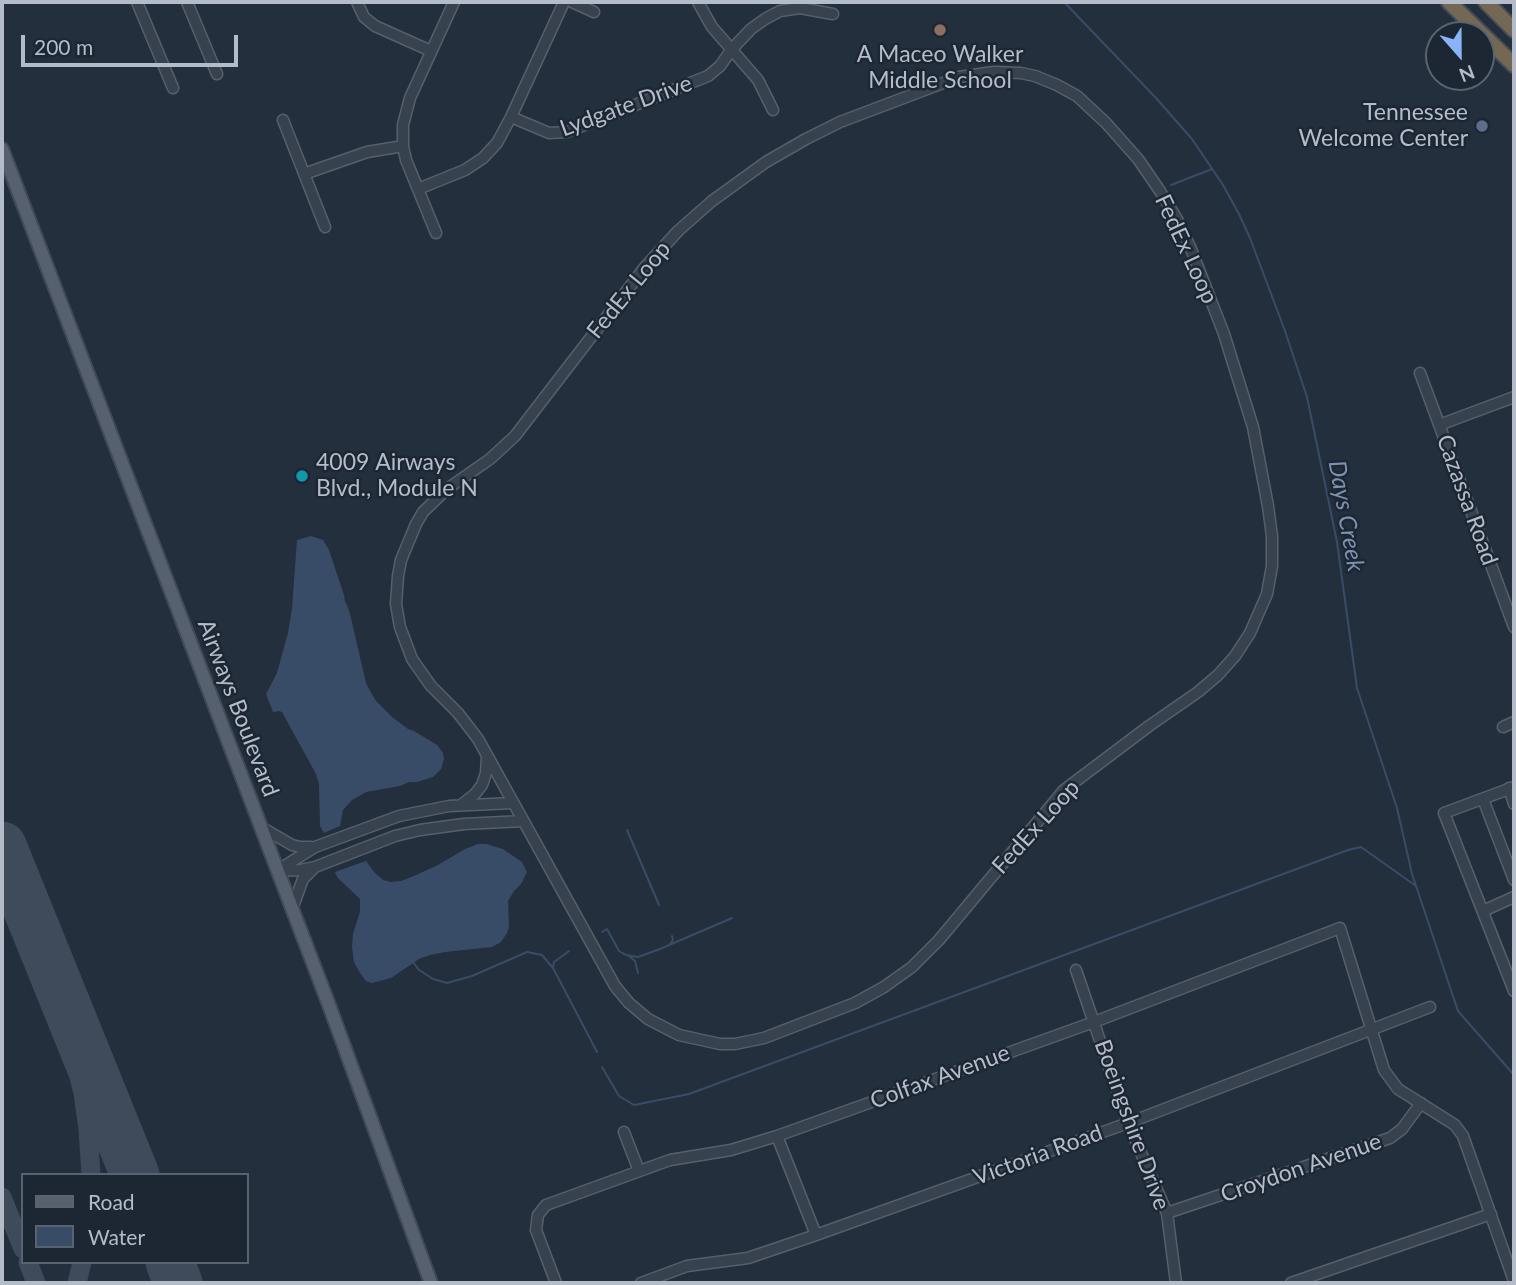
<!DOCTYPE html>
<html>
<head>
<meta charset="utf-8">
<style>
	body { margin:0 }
	#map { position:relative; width:1516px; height:1285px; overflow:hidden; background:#242f3e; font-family:Lato,sans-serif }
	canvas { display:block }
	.frame { position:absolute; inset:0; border:4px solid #b4bcc9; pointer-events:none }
	.legend { position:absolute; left:21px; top:1173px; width:228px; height:91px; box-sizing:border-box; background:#1d2633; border:2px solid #59626f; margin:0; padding:9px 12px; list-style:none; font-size:21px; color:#b4bcc9 }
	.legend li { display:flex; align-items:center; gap:14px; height:35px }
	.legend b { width:35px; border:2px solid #59626f }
	.north { position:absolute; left:1425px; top:21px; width:70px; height:70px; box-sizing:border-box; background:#1d2633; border:2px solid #59626f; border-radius:50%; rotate:159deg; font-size:19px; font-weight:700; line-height:28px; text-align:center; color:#b4bcc9 }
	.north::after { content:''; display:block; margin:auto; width:24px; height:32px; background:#8ab4f8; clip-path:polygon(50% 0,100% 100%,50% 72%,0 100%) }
	.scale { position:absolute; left:21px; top:35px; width:217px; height:32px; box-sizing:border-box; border:4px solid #b4bcc9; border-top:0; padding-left:9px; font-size:21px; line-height:24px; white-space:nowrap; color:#b4bcc9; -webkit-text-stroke:5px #1d2633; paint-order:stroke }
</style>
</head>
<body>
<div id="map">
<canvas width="1516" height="1285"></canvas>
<div class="frame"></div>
<ul class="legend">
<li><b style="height:9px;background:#56606e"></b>Road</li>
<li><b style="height:19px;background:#394c67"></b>Water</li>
</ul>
<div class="north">N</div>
<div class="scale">200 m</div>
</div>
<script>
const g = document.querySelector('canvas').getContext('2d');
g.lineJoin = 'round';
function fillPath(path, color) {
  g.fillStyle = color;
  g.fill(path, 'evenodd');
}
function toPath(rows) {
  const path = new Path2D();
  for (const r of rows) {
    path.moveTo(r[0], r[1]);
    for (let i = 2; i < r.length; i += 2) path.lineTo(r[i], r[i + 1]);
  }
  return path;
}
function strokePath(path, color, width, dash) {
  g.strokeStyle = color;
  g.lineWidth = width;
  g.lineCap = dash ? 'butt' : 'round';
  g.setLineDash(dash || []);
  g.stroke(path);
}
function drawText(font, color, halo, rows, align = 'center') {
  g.font = font + ' Lato,sans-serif';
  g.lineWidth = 5;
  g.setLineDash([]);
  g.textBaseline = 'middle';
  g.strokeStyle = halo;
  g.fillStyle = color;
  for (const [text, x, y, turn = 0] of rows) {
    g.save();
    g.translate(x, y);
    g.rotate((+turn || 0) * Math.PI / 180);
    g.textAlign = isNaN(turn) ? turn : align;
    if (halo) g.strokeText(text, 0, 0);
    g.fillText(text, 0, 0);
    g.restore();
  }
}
fillPath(toPath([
	[311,536,323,540,329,550,344,595,345,602,347,605,350,614,366,683,370,691,376,701,392,717,408,729,414,731,437,745,443,753,444,759,441,769,433,777,417,782,409,782,400,786,366,792,352,800,343,810,340,826,324,833,320,826,319,784,316,774,282,712,279,711,273,712,266,694,277,673,288,633,292,609,297,540],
	[478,844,486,844,503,849,522,862,527,872,521,884,514,891,508,901,509,927,507,933,501,942,492,947,445,952,430,955,419,959,391,978,372,983,366,981,360,973,354,962,352,947,353,934,360,912,360,899,338,878,335,872,366,861,374,872,383,880,391,882,401,881,416,875,438,865,465,849]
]), '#394c67');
strokePath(toPath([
	[1064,2,1156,98,1192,139,1223,185,1239,214,1250,238,1285,331,1307,397,1337,542,1357,688,1397,808,1412,874,1458,1011,1514,1075],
	[1171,185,1212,169],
	[627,830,659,905],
	[602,932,607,929,619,951,626,955,638,957,660,949,732,918],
	[670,944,673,940,672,936],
	[629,956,635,961,638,973],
	[413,962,419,970,433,979,447,983,472,976,527,952,542,955,553,968,597,1052],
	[553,967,554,962,569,951],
	[602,1067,619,1096,634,1105,689,1094,1348,850,1361,847,1416,886]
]), '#394c67', 2);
strokePath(toPath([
	[53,973,83,1093,88,1129,91,1175],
	[2,1197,23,1249],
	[28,1262,36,1283],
	[77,1283,82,1262]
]), '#3f4a5a', 19);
strokePath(toPath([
	[2,846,135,1175],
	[170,1262,178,1283]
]), '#3f4a5a', 49);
const minor = toPath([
	[137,2,173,88],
	[187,2,217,74],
	[357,2,364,17,375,26,431,51],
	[572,2,594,12],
	[698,2,712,27,758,80,773,110],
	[994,72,1021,73,1035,76,1057,85,1077,96,1106,123,1138,159,1160,191,1177,219,1191,249,1224,334,1253,427,1268,506,1272,536,1272,566,1267,594,1250,633,1235,656,1218,675,1198,692,1149,726,1064,790,939,940,912,967,884,987,855,1003,764,1038,735,1044,720,1044,679,1035,648,1019,629,1003,615,986,478,739,458,713,431,686,412,659,400,627,396,604,398,576,401,560,416,524,423,512,447,489,490,459,515,436,645,267,678,231,712,201,766,162,806,139,840,122,959,77,994,72],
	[511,117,549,133,567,132,708,76,720,66,732,49,751,29,765,19,780,11,800,8,833,14],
	[283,120,325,227],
	[304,174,367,152,403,146],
	[418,189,465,170,483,158,497,143,511,117,564,2],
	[436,233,406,160,403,146,403,125,410,98,454,2],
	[1420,373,1514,627],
	[1439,425,1514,397],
	[1503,727,1514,722],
	[1514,787,1444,813,1514,991],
	[1509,788,1514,804],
	[1483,799,1514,880],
	[461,805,475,794,482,785,486,773,487,757],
	[261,827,292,845,300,847,311,847],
	[278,870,315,847,399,816,449,806,513,803],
	[277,871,300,870,315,867,395,836,420,830,464,824,523,821],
	[292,909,303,879,314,868],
	[1483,911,1514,897],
	[1076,970,1128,1123,1167,1213,1176,1283],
	[624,1132,639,1171],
	[777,1136,816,1235],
	[1167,1213,1390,1138,1402,1129,1421,1103],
	[556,1283,536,1230,538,1215,546,1205,670,1160,731,1150,777,1136,1094,1022,1340,928,1384,1070,1398,1089,1455,1125,1463,1136,1514,1281],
	[641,1283,687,1266,748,1258,816,1235,1128,1123,1430,1007],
	[1291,1283,1491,1214]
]);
const major = toPath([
	[2,149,329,1005,431,1283]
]);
const highway = toPath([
	[1449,2,1514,65],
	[1486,2,1514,30]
]);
strokePath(minor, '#565f6c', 13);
strokePath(major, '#414a57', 16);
strokePath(highway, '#434c59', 18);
strokePath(minor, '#38414e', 10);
strokePath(major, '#56606e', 12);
strokePath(highway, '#746855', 14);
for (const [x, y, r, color] of [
	[940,30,7,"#8d6e63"],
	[1482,126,7,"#5c6f8a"],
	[302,476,7,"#0f9aa8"]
]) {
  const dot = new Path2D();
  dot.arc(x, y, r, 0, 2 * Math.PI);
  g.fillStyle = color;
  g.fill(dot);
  strokePath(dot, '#1d2633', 2.5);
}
drawText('23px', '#b4bcc9', '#1d2633', [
	["A Maceo Walker",940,55],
	["Middle School",940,81],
	["Tennessee",1468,113,"right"],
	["Welcome Center",1468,139,"right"],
	["4009 Airways",316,463,"left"],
	["Blvd., Module N",316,489,"left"]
]);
drawText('23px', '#b4bcc9', '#1d2633', [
	["Lydgate Drive",626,106,-20],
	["FedEx Loop",1186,249,65],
	["FedEx Loop",629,290,-51],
	["Cazassa Road",1467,500,70],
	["Airways Boulevard",238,708,69],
	["FedEx Loop",1036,827,-48],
	["Colfax Avenue",940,1077,-20],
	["Boeingshire Drive",1132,1125,70],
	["Victoria Road",1038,1155,-20],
	["Croydon Avenue",1301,1168,-19]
]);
drawText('italic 24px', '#7c92b1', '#1d2633', [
	["Days Creek",1346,516,80]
]);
</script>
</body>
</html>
